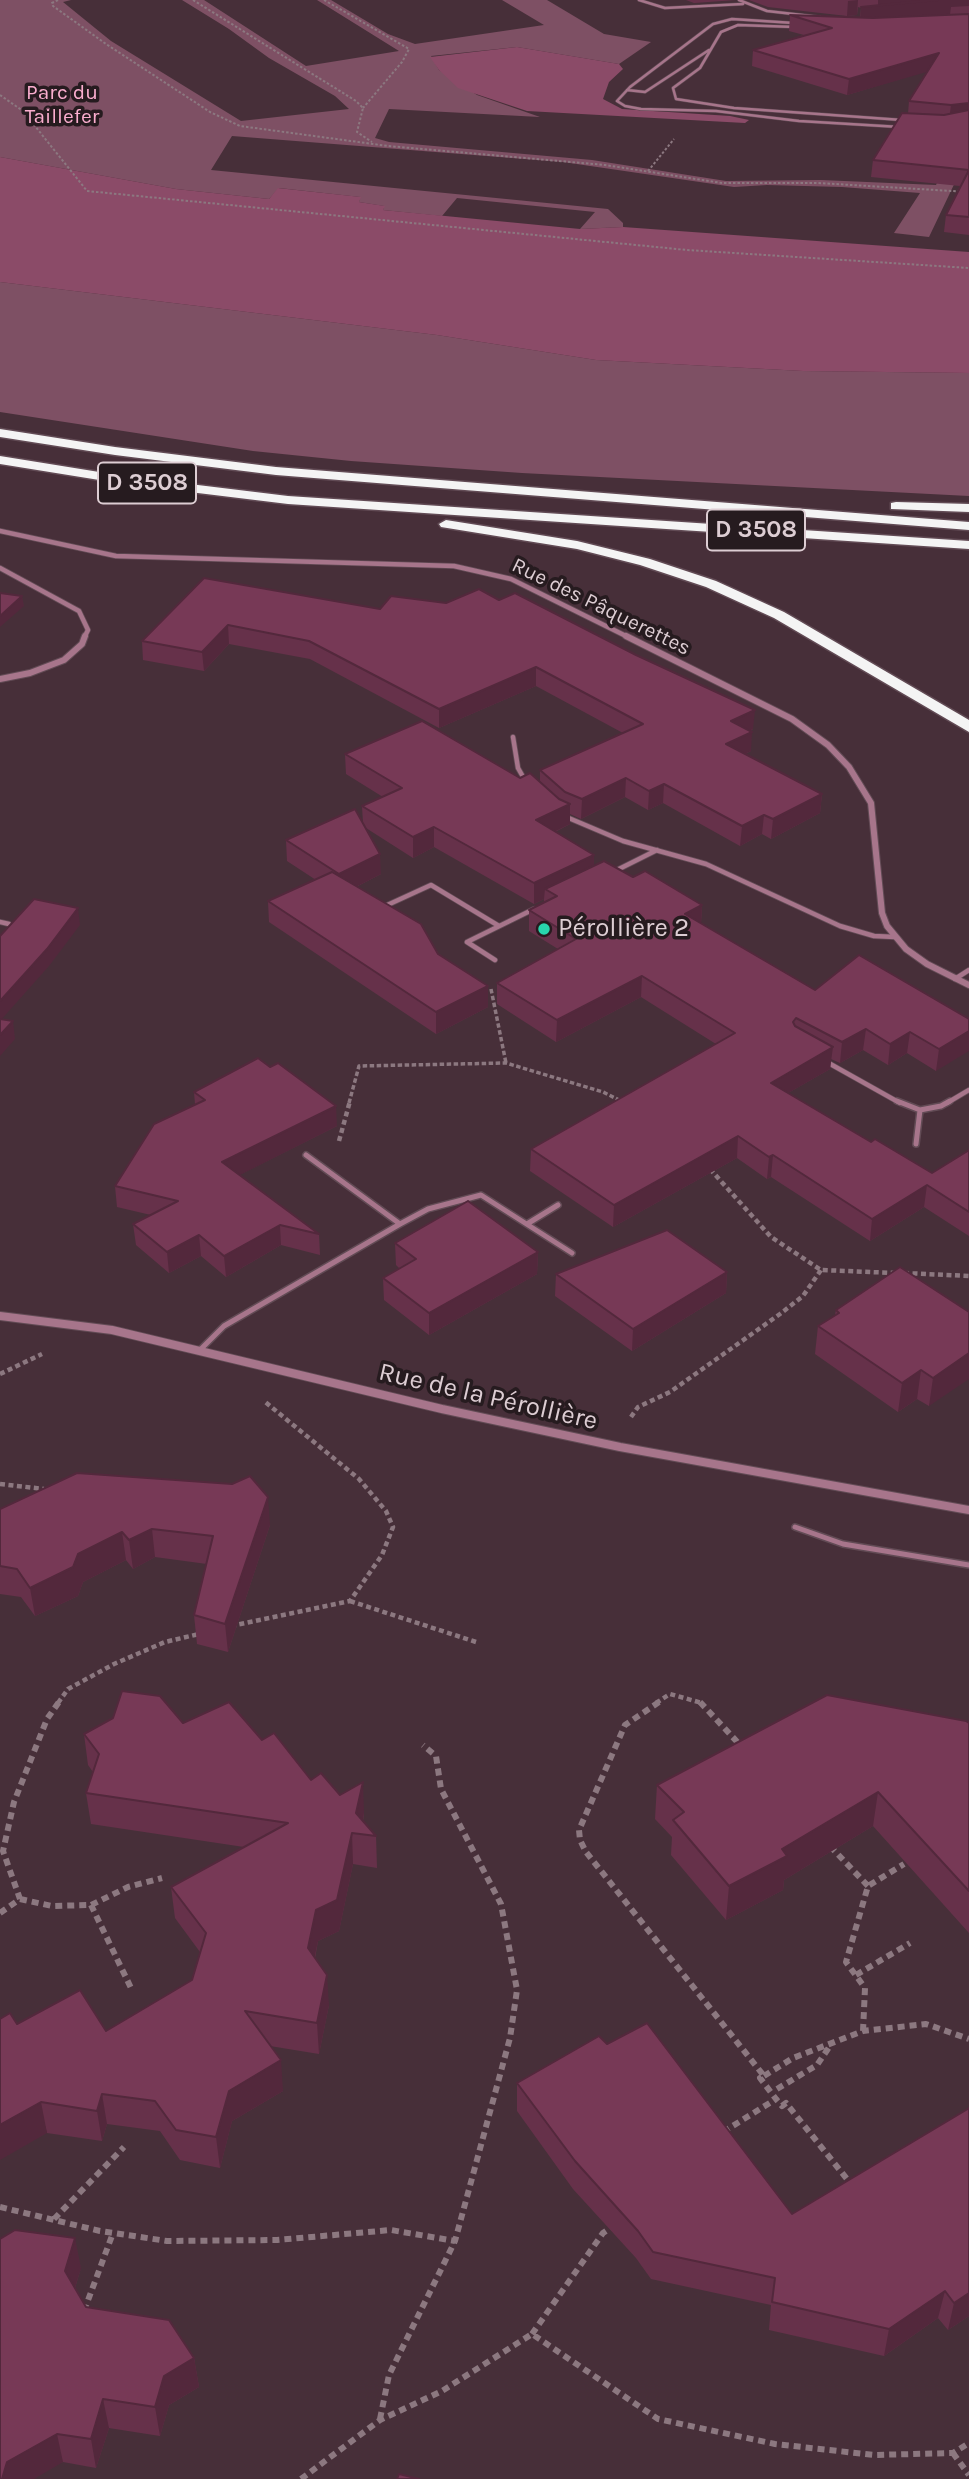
<!DOCTYPE html>
<html>
<head>
<meta charset="utf-8">
<style>
	body { margin:0 }
	canvas { display:block; background:#472f39 }
</style>
</head>
<body>
<canvas width="969" height="2479"></canvas>
<script>
const g = document.querySelector('canvas').getContext('2d');
g.lineJoin = 'round';
function fillPath(path, color) {
  g.fillStyle = color;
  g.fill(path, 'evenodd');
}
function toPath(rows) {
  const path = new Path2D();
  for (const r of rows) {
    path.moveTo(r[0], r[1]);
    for (let i = 2; i < r.length; i += 2) path.lineTo(r[i], r[i + 1]);
  }
  return path;
}
function strokePath(path, color, width, dash) {
  g.strokeStyle = color;
  g.lineWidth = width;
  g.lineCap = dash ? 'butt' : 'round';
  g.setLineDash(dash || []);
  g.stroke(path);
}
function drawText(font, color, halo, rows, align = 'center') {
  g.font = font + ' Karla,sans-serif';
  g.lineWidth = 7;
  g.setLineDash([]);
  g.textBaseline = 'middle';
  g.strokeStyle = halo;
  g.fillStyle = color;
  for (const [text, x, y, turn = 0] of rows) {
    g.save();
    g.translate(x, y);
    g.rotate((+turn || 0) * Math.PI / 180);
    g.textAlign = isNaN(turn) ? turn : align;
    if (halo) g.strokeText(text, 0, 0);
    g.fillText(text, 0, 0);
    g.restore();
  }
}
fillPath(toPath([
	[0,0,71,0,63,2,111,41,241,121,349,109,335,96,269,58,229,29,182,0,204,0,306,66,399,51,317,0,331,0,388,34,415,44,544,25,502,0,547,0,604,34,651,42,619,64,517,47,431,56,439,70,477,95,540,117,389,109,375,138,389,142,592,160,726,181,821,180,936,185,957,140,969,153,929,237,894,233,920,193,842,187,767,185,734,187,563,162,232,136,211,170,608,209,623,223,623,227,580,229,595,212,457,198,442,216,383,210,384,206,359,202,360,197,279,188,269,199,176,189,0,157],
	[0,282,437,335,596,360,803,371,969,373,969,496,522,473,351,461,253,451,0,412]
]), '#7e5064');
fillPath(toPath([
	[517,47,619,64,623,69,609,82,603,99,622,109,730,116,749,120,745,123,527,111,458,88,439,70,430,57],
	[0,157,176,189,269,199,278,188,361,197,359,202,385,206,383,210,580,229,623,227,969,252,969,373,803,371,596,360,437,335,0,282]
]), '#8b4b68');
const laneFar2 = toPath([
	[639,0,665,8,743,4],
	[739,0,767,11,820,17],
	[794,23,732,19,713,24,630,87,617,101,625,106,641,109,716,111,799,121,900,127],
	[795,27,738,25,721,32,700,68,673,88,676,99,734,108,902,120],
	[627,90,645,92,709,50]
]);
const laneFar1 = toPath([
	[513,737,518,768,526,782],
	[564,816,623,841,706,864,840,926,874,936,895,937],
	[613,872,657,850],
	[383,907,431,885,499,926],
	[0,922,9,924],
	[495,960,467,942,534,909],
	[955,979,969,970],
	[825,1061,900,1103],
	[947,1103,969,1090]
]);
const lane = toPath([
	[897,1101,920,1110,941,1106,950,1101],
	[916,1144,920,1110],
	[400,1224,428,1209,481,1195,572,1253],
	[527,1224,558,1205],
	[200,1350,224,1326,400,1224,306,1155],
	[795,1527,843,1544,969,1565]
]);
const streetFar2 = toPath([
	[0,531,116,556,454,566,511,579,630,638],
	[0,568,79,611,88,630,84,638]
]);
const streetFar1 = toPath([
	[626,636,792,719,828,745,849,767,871,803,882,913,887,926,906,949,927,964,969,985],
	[0,679,30,673,64,660,82,644,85,636]
]);
const street = toPath([
	[0,1316,112,1330,442,1409,620,1447,969,1510]
]);
const highway = toPath([
	[0,429,115,447,276,467,969,522,969,530,276,475,115,455,0,437,0,429],
	[0,456,124,476,288,496,969,541,969,549,288,504,124,484,0,464,0,456],
	[896,502,969,504,969,512,891,509,891,503,896,502],
	[446,520,577,541,650,559,716,581,784,612,969,720,969,732,774,618,706,587,640,565,577,549,441,527,439,524,446,520]
]);
strokePath(laneFar2, '#624b55', 3.5);
strokePath(laneFar1, '#624b55', 6);
strokePath(lane, '#624b55', 8);
strokePath(streetFar2, '#624b55', 6);
strokePath(streetFar1, '#624b55', 8);
strokePath(street, '#624b55', 10);
strokePath(highway, '#624b55', 3);
strokePath(toPath([
	[58,0,52,3,53,6,106,44,210,112,240,126,388,146,605,165,722,183,818,183,969,192],
	[193,0,356,101,363,108,357,132,372,142],
	[324,0,409,49,402,62,363,108],
	[0,95,23,111,87,191,687,250,969,268],
	[648,171,674,139]
]), '#8c7880', 2, [2.5, 2]);
strokePath(toPath([
	[491,989,506,1063],
	[349,1103,359,1066,506,1063,603,1092,623,1102]
]), '#8c7880', 3.5, [4.5, 2.5]);
strokePath(toPath([
	[339,1141,350,1101],
	[710,1169,771,1237,821,1270,895,1273],
	[904,1273,969,1276],
	[0,1374,42,1354],
	[631,1417,638,1407,670,1392,780,1314,803,1296,821,1270],
	[0,1484,44,1489],
	[350,1601,476,1642],
	[231,1626,350,1601,382,1555,393,1527,386,1511,359,1479,264,1401],
	[58,1703,68,1689,114,1664,165,1642,199,1634],
	[656,1703,670,1694,702,1703]
]), '#8c7880', 4.5, [5, 3.5]);
strokePath(toPath([
	[659,1702,625,1725,579,1830,580,1840,586,1852,764,2076,760,2078,776,2099,782,2106,786,2103,851,2184],
	[700,1702,742,1747],
	[830,1846,868,1886],
	[20,1899,52,1906,91,1905,128,1887,162,1878],
	[91,1905,132,1990],
	[0,1913,20,1899,3,1851,14,1802,47,1719,59,1702],
	[856,1975,910,1943],
	[863,2031,865,1988,846,1962,868,1886,904,1864],
	[764,2076,793,2058,863,2031,926,2024,969,2039],
	[777,2089,817,2065,832,2043],
	[723,2132,776,2099],
	[0,2207,100,2231,167,2241,277,2240,391,2230,455,2241],
	[54,2219,124,2147],
	[84,2311,113,2233],
	[532,2334,603,2233,612,2227],
	[380,2419,389,2375,455,2241,510,2038,517,1990,501,1904,441,1789,436,1756,423,1745],
	[953,2453,969,2475],
	[301,2479,380,2420,442,2391,532,2334,658,2419,775,2444,874,2455,953,2453,969,2443]
]), '#8c7880', 6, [7, 5]);
strokePath(laneFar2, '#a7758b', 2.5);
strokePath(laneFar1, '#a7758b', 4.5);
strokePath(lane, '#a7758b', 5);
strokePath(streetFar2, '#a7758b', 4.5);
strokePath(streetFar1, '#a7758b', 6);
strokePath(street, '#a7758b', 8);
fillPath(highway, '#f4f4f4');
fillPath(toPath([
	[686,0,736,0,694,3],
	[749,0,969,0,969,235,944,232,946,215,960,186,871,177,873,160,908,114,909,101,927,71,847,95,752,66,753,50,804,35,789,31,790,15,860,18,861,8,858,7,857,15,847,16,768,7],
	[204,578,380,609,753,729,750,731,751,751,745,754,822,794,820,813,771,839,762,834,740,846,663,803,648,810,625,797,581,819,570,814,570,824,555,832,594,866,633,877,702,905,701,923,815,990,969,1019,936,1071,907,1053,888,1065,863,1050,840,1063,831,1059,830,1069,788,1093,871,1142,932,1173,969,1150,969,1236,924,1207,870,1241,771,1177,767,1179,737,1158,613,1227,530,1171,531,1149,716,1044,641,997,556,1042,497,1004,497,983,558,949,529,931,529,910,544,902,544,899,534,904,434,847,413,858,366,828,381,874,356,887,438,954,488,986,488,1007,436,1034,269,922,268,901,316,880,287,861,286,840,363,823,362,806,383,797,346,774,345,754,520,778,540,782,540,770,623,733,536,686,439,728,310,659,229,644,204,671,143,660,142,641],
	[194,1092,337,1126,239,1175,319,1234,320,1255,281,1245,226,1277,201,1256,169,1273,136,1245,133,1224,151,1215,117,1207,115,1186,195,1104],
	[395,1243,538,1252,537,1274,429,1335,384,1300,383,1278,400,1269,396,1265],
	[727,1272,726,1293,632,1351,555,1296,556,1274],
	[836,1310,969,1312,929,1406,917,1399,898,1412,815,1354,818,1326,835,1315],
	[0,1509,270,1525,228,1652,197,1644,194,1615,207,1564,155,1557,133,1569,126,1560,83,1582,78,1596,35,1616,21,1597,0,1594],
	[183,1723,262,1740,311,1780,340,1795,364,1813,363,1821,376,1836,377,1868,353,1864,339,1931,318,1941,315,1958,329,2005,319,2054,270,2046,283,2091,232,2121,220,2168,180,2160,160,2131,107,2124,102,2141,47,2133,17,2024,106,2031,192,1980,200,1952,175,1918,171,1887,244,1847,91,1824,86,1793,93,1772,88,1765,84,1734],
	[969,1723,969,1933,873,1826,784,1880,783,1890,726,1920,671,1855,672,1837,655,1819,657,1785],
	[607,2044,792,2214,969,2108,969,2316,948,2330,938,2318,884,2356,769,2330,771,2305,651,2279,636,2258,573,2189,517,2111,517,2083],
	[81,2268,75,2288,86,2307,194,2358,199,2387,169,2405,160,2436,109,2428,96,2468,63,2462,0,2479]
]), '#66314a');
fillPath(toPath([
	[858,0,857,15,847,16,848,1],
	[878,0,969,0,969,6,951,7,950,14,860,23,861,7,878,6],
	[939,53,937,69,847,95,849,79],
	[969,103,969,119,949,121,951,105],
	[22,596,24,606,0,627,0,616],
	[228,625,229,644,204,671,202,652],
	[536,667,536,686,439,728,439,709],
	[755,710,753,729,730,740,731,721],
	[752,732,751,751,725,763,726,744],
	[626,778,625,797,581,819,582,799],
	[664,784,663,803,648,810,649,791],
	[822,794,820,813,771,839,773,819],
	[570,804,570,824,536,841,536,820],
	[764,815,762,834,740,846,742,826],
	[434,827,434,847,413,858,413,837],
	[380,854,381,874,340,895,339,874],
	[594,855,594,875,545,889,544,899,534,904,534,883],
	[702,905,701,926,685,914],
	[78,908,80,925,49,966,0,1021,0,1001],
	[642,976,641,997,556,1042,557,1020],
	[488,986,488,1007,436,1034,436,1012],
	[13,1021,15,1039,0,1056,0,1035],
	[866,1029,863,1050,840,1063,842,1042],
	[969,1031,969,1051,936,1071,939,1049],
	[910,1032,907,1053,888,1065,890,1044],
	[833,1047,830,1069,769,1104,771,1083],
	[336,1106,337,1126,224,1183,222,1162],
	[738,1136,737,1158,613,1227,614,1205],
	[773,1155,771,1177,767,1179,769,1157],
	[927,1185,924,1207,870,1241,872,1219],
	[280,1225,281,1245,226,1277,224,1256],
	[199,1235,201,1256,169,1273,167,1252],
	[538,1252,537,1274,429,1335,429,1313],
	[727,1272,726,1293,632,1351,633,1329],
	[969,1353,969,1379,929,1406,933,1378],
	[921,1370,917,1399,898,1412,902,1383],
	[268,1497,270,1525,228,1652,225,1624],
	[152,1529,155,1557,133,1569,129,1540],
	[122,1532,126,1560,83,1582,78,1596,35,1616,30,1588,78,1554],
	[363,1782,364,1813,360,1834,356,1813],
	[878,1792,873,1826,784,1880,783,1890,726,1920,729,1886,782,1849],
	[352,1833,353,1864,339,1931,318,1941,310,1979,308,1948,316,1910],
	[327,1975,329,2005,319,2054,317,2023],
	[281,2060,283,2091,232,2121,220,2168,216,2137,229,2091],
	[102,2094,107,2124,102,2141,97,2111],
	[41,2102,47,2133,0,2160,0,2125],
	[75,2238,81,2268,71,2301,65,2271],
	[945,2291,938,2318,884,2356,889,2329],
	[969,2293,969,2316,948,2330,954,2303],
	[194,2358,199,2387,169,2405,160,2436,155,2407,164,2376],
	[103,2399,109,2428,96,2468,91,2439],
	[57,2434,63,2462,34,2479,2,2479,7,2462]
]), '#53283c');
const building = toPath([
	[930,0,938,0,861,7,930,0],
	[969,14,969,103,951,105,909,101,939,53,849,79,753,50,832,28,790,15,873,18,969,14],
	[969,110,969,170,873,160,902,113,944,115,969,110],
	[969,170,969,217,946,215,969,170],
	[204,578,380,609,391,596,446,603,479,589,499,600,515,593,636,655,755,710,731,721,752,732,726,744,822,794,773,819,764,815,742,826,664,784,649,791,626,778,582,799,565,792,540,770,643,724,536,667,439,709,309,641,228,625,202,652,142,641,204,578],
	[0,593,22,596,0,616,0,593],
	[422,721,520,778,530,773,559,799,570,804,536,820,594,855,534,883,434,827,413,837,362,806,402,788,345,754,422,721],
	[355,809,380,854,339,874,286,840,355,809],
	[604,861,633,877,645,871,702,905,685,914,815,990,859,955,969,1019,969,1031,939,1049,910,1032,890,1044,866,1029,842,1042,796,1018,793,1022,795,1026,833,1047,771,1083,871,1142,875,1139,932,1173,969,1150,969,1212,927,1185,872,1219,773,1155,769,1157,738,1136,614,1205,531,1149,735,1033,642,976,557,1020,497,983,576,939,529,910,557,896,545,889,604,861],
	[332,872,421,924,438,954,488,986,436,1012,268,901,332,872],
	[34,899,78,908,47,949,0,1001,0,936,34,899],
	[0,1019,13,1021,0,1035,0,1019],
	[258,1058,270,1067,278,1063,336,1106,222,1162,319,1234,280,1225,224,1256,199,1235,167,1252,133,1224,178,1201,115,1186,154,1124,205,1100,194,1092,258,1058],
	[468,1201,538,1252,429,1313,383,1278,416,1259,395,1243,468,1201],
	[667,1230,727,1272,633,1329,556,1274,667,1230],
	[900,1267,969,1312,969,1353,933,1378,921,1370,902,1383,818,1326,839,1313,836,1310,900,1267],
	[77,1473,232,1484,250,1476,268,1497,225,1624,194,1615,213,1536,152,1529,129,1540,122,1532,78,1554,73,1567,30,1588,17,1569,0,1566,0,1509,77,1473],
	[122,1691,160,1696,183,1723,229,1702,262,1740,274,1733,311,1780,321,1773,340,1795,363,1782,356,1813,376,1836,352,1833,337,1900,316,1910,308,1948,327,1975,317,2023,245,2011,281,2060,229,2091,216,2137,176,2130,155,2101,102,2094,97,2111,41,2102,0,2125,0,2019,10,2013,17,2024,80,1990,106,2031,192,1980,206,1933,171,1887,288,1823,86,1793,99,1754,84,1734,113,1718,122,1691],
	[827,1695,966,1721,969,1723,969,1891,878,1792,782,1849,787,1856,729,1886,673,1820,684,1812,657,1785,827,1695],
	[647,2023,792,2214,969,2108,969,2293,954,2303,945,2291,889,2329,772,2302,775,2278,653,2252,638,2231,575,2161,517,2083,599,2036,607,2044,647,2023],
	[15,2230,75,2238,65,2271,86,2307,169,2320,194,2358,164,2376,155,2407,103,2399,91,2439,57,2434,7,2462,2,2479,0,2479,0,2239,15,2230],
	[399,2474,419,2479,397,2479,399,2474]
]);
fillPath(building, '#773956');
strokePath(building, '#53283c', 2);
for (const [x, y, r, color] of [
	[544,929,7,"#28d5ad"]
]) {
  const dot = new Path2D();
  dot.arc(x, y, r, 0, 2 * Math.PI);
  g.fillStyle = color;
  g.fill(dot);
  strokePath(dot, '#261b1f', 2.5);
}
drawText('21px', '#fbaecf', '#261b1f', [
	["Parc du",62,93],
	["Taillefer",62,117]
]);
drawText('21px', '#ddcdd3', '#261b1f', [
	["Rue des Pâquerettes",601,607,26]
]);
for (const [x, y, w] of [
	[147,483,98],
	[756,530,98]
]) {
  const box = new Path2D();
  box.roundRect(x - w / 2, y - 20.5, w, 41, 5);
  g.fillStyle = '#261b1f';
  g.fill(box);
  strokePath(box, '#ddcdd3', 2);
}
drawText('bold 24px', '#ddcdd3', null, [
	["D 3508",147,483],
	["D 3508",756,530]
]);
drawText('26px', '#ddcdd3', '#261b1f', [
	["Pérollière 2",558,929]
], 'left');
drawText('26px', '#ddcdd3', '#261b1f', [
	["Rue de la Pérollière",488,1397,13]
]);
</script>
</body>
</html>
